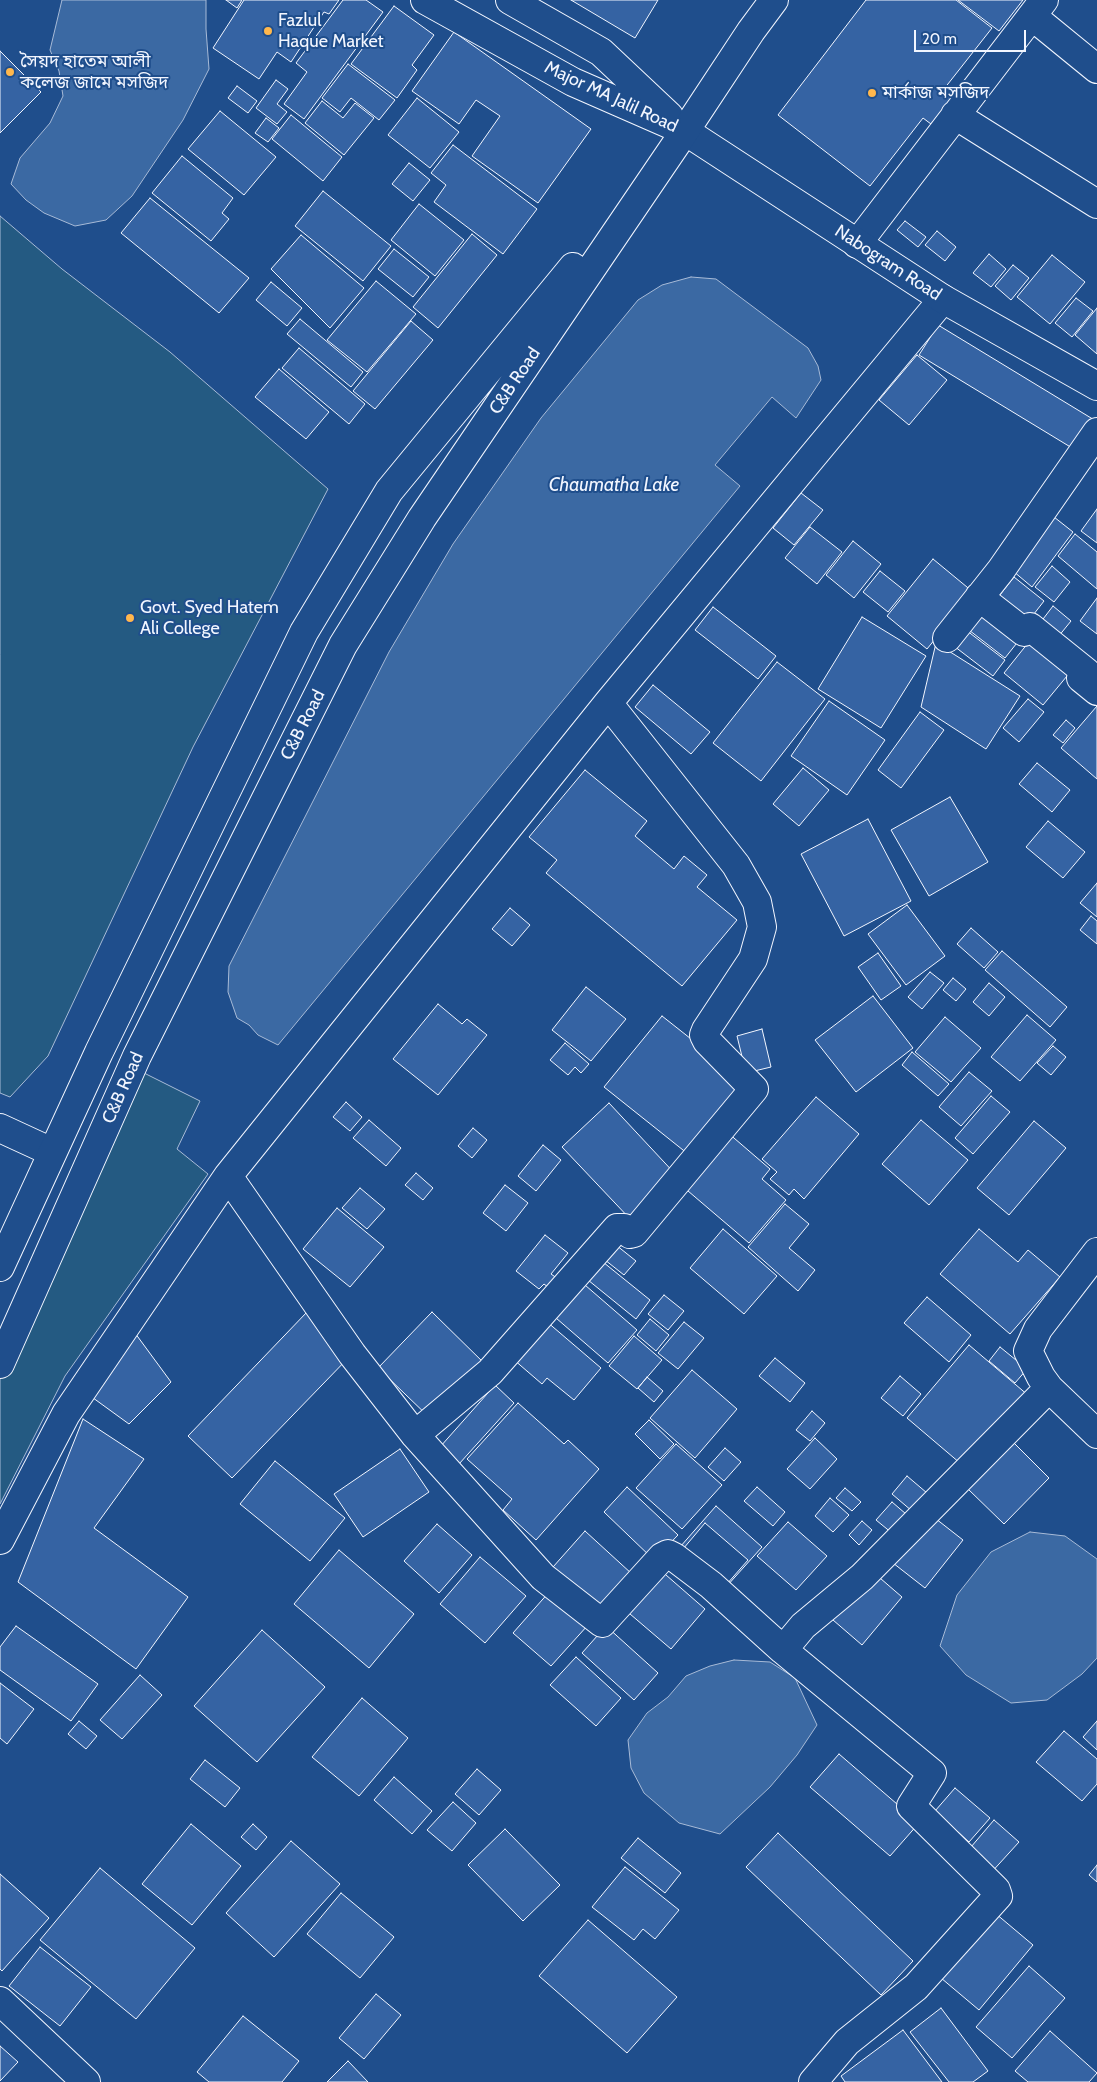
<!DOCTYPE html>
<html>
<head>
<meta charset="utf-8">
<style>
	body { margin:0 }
	#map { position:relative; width:1097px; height:2082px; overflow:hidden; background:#1f4e8c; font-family:Cabin,sans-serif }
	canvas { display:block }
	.scale { position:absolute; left:914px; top:30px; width:112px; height:22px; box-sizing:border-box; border:2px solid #f2f6ff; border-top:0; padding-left:6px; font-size:15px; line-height:18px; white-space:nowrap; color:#f2f6ff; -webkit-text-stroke:4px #1f4e8c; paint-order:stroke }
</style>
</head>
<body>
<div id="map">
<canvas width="1097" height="2082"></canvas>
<div class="scale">20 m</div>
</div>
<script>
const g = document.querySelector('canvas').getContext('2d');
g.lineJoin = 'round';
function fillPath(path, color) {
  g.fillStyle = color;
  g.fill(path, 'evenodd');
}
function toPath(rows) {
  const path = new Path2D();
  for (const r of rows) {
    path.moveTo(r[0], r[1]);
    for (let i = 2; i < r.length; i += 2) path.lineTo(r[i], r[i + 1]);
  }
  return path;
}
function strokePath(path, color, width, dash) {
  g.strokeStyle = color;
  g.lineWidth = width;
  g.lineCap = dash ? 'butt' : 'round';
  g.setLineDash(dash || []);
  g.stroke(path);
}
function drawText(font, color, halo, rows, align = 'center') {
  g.font = font + ' Cabin,"Noto Sans Bengali",sans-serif';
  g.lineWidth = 4;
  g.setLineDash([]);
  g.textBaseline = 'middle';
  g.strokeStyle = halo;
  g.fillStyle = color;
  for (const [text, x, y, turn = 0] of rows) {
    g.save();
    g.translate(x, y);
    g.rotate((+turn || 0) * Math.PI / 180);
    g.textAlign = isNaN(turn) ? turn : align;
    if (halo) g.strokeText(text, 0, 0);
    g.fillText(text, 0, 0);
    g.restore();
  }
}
const green = toPath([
	[0,216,62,269,170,352,328,489,193,747,48,1056,10,1097,0,1093,0,216],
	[140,1071,200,1101,177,1149,208,1174,65,1376,0,1504,0,1371,140,1071]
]);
fillPath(green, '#245a82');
strokePath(green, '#a8bbd7', 1);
const water = toPath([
	[62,0,206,0,206,29,209,69,183,120,132,196,106,220,75,226,44,213,26,200,11,184,20,158,50,123,63,96,59,71,50,50,62,0],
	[691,277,716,279,808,348,818,366,821,380,796,418,772,397,715,465,740,486,278,1045,258,1035,249,1025,237,1018,228,992,229,966,389,652,453,544,541,418,638,300,662,285,691,277],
	[1030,1532,1065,1536,1097,1559,1097,1658,1082,1674,1047,1700,1011,1703,966,1675,940,1646,957,1595,991,1552,1030,1532],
	[734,1660,770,1662,795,1678,817,1725,797,1755,770,1787,720,1834,679,1823,644,1793,631,1768,628,1740,647,1713,668,1697,686,1676,710,1666,734,1660]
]);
fillPath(water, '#3b69a3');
strokePath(water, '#a8bbd7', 1);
const building = toPath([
	[226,0,242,0,237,8,226,0],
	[244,0,339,0,329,14,324,12,291,62,277,52,259,79,213,48,244,0],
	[343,0,366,0,383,12,304,119,284,104,307,72,296,63,343,0],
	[571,0,658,0,635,38,571,0],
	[866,0,956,0,992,28,944,89,953,96,931,124,923,118,870,186,778,115,866,0],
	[958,0,1023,0,999,31,958,0],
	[394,6,434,35,412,65,417,70,397,98,351,64,394,6],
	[454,32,591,129,538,203,472,156,500,116,476,100,459,124,412,91,454,32],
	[0,51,41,92,0,133,0,51],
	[348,64,395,100,379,120,351,98,340,112,322,98,348,64],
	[276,80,288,89,277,104,287,112,277,124,256,108,276,80],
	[237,86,257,101,248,113,228,98,237,86],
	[417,98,459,132,430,168,388,135,417,98],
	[322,101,343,118,355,103,374,118,344,155,305,123,322,101],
	[220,111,276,157,244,195,188,149,220,111],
	[291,115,342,157,323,181,272,139,291,115],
	[266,118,279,128,268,142,255,133,266,118],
	[453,145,537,209,503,254,434,202,446,185,431,173,453,145],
	[182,156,233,198,222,213,229,219,211,241,152,193,182,156],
	[409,163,430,180,413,201,392,184,409,163],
	[323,191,391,246,363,281,295,226,323,191],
	[150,198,249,278,219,313,121,233,150,198],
	[419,204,464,240,435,276,391,240,419,204],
	[905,221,926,237,918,247,897,230,905,221],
	[937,231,956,247,945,261,925,245,937,231],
	[472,234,497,255,438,328,413,307,472,234],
	[301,235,364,288,330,328,271,269,301,235],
	[394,249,429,277,413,297,378,269,394,249],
	[989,254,1006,269,991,287,973,273,989,254],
	[1052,255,1085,282,1050,324,1017,297,1052,255],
	[1013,265,1029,278,1011,300,995,286,1013,265],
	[376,281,416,314,367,372,327,340,376,281],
	[271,282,302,308,287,326,256,300,271,282],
	[1076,298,1093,311,1072,337,1055,323,1076,298],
	[1097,308,1097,354,1075,335,1097,308],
	[300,319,363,372,351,387,287,334,300,319],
	[411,321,433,340,375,409,353,391,411,321],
	[938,325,1096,421,1077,451,919,355,938,325],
	[299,348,365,404,349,424,282,368,299,348],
	[917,355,947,380,909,425,879,400,917,355],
	[279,369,329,412,306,439,255,397,279,369],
	[801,493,823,510,794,545,773,528,801,493],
	[1097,509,1097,543,1081,531,1097,509],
	[1054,517,1073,532,1032,587,1013,571,1054,517],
	[810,527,842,552,817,584,785,558,810,527],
	[1075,534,1097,552,1097,589,1058,556,1075,534],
	[853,541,881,564,854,598,826,575,853,541],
	[933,559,973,592,927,649,887,616,933,559],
	[1052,566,1070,582,1054,602,1035,587,1052,566],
	[880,571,905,591,888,612,863,592,880,571],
	[1014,577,1044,601,1023,628,993,604,1014,577],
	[1097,598,1097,634,1080,621,1097,598],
	[985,602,1024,634,1005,658,965,627,985,602],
	[1053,606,1071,621,1058,637,1040,623,1053,606],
	[713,607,776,656,758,679,695,630,713,607],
	[862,617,926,656,881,728,818,689,862,617],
	[962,627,1005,660,993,676,950,643,962,627],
	[1032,638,1072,670,1043,705,1004,673,1032,638],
	[936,643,1020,696,986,749,921,707,936,643],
	[777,662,825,699,761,781,713,743,777,662],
	[653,685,710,732,691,754,635,707,653,685],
	[1028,699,1044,712,1019,742,1003,728,1028,699],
	[829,701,885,740,847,795,791,756,829,701],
	[1097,706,1097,779,1061,748,1097,706],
	[920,712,944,730,901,788,878,770,920,712],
	[1066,720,1075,728,1063,743,1053,735,1066,720],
	[1037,763,1070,790,1052,812,1019,784,1037,763],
	[803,768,829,790,799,826,773,804,803,768],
	[585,770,647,821,635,836,674,869,684,856,707,875,697,887,737,920,682,986,546,873,557,860,529,837,585,770],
	[950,797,988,862,929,896,891,830,950,797],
	[868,819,911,901,844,936,801,854,868,819],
	[1048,821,1085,852,1063,878,1026,847,1048,821],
	[1097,883,1097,917,1080,903,1097,883],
	[907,905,945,956,906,985,868,934,907,905],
	[510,908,530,925,512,946,492,929,510,908],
	[1091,916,1097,921,1097,944,1080,930,1091,916],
	[971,928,998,952,984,968,957,944,971,928],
	[1002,951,1067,1007,1050,1027,985,970,1002,951],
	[878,953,901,986,881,1000,858,967,878,953],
	[930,972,944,983,922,1009,908,997,930,972],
	[953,978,966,989,956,1001,943,990,953,978],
	[989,983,1005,997,989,1016,973,1002,989,983],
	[586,987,626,1019,591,1061,552,1030,586,987],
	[873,996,913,1048,856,1092,815,1040,873,996],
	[438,1004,462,1024,467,1019,487,1035,438,1095,393,1059,438,1004],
	[1027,1015,1056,1040,1020,1081,991,1057,1027,1015],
	[662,1016,724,1065,740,1089,688,1154,604,1087,662,1016],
	[945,1017,981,1048,951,1082,915,1052,945,1017],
	[762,1029,771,1067,746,1073,737,1036,762,1029],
	[565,1043,589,1064,581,1073,575,1067,568,1075,550,1060,565,1043],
	[1053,1046,1066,1057,1051,1075,1037,1063,1053,1046],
	[912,1052,949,1084,938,1096,902,1065,912,1052],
	[969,1072,992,1091,961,1126,939,1107,969,1072],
	[991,1096,1010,1112,973,1154,955,1138,991,1096],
	[816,1097,859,1134,804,1199,794,1189,789,1195,770,1179,777,1172,762,1159,816,1097],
	[346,1102,362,1117,350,1131,333,1117,346,1102],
	[609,1103,678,1177,632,1221,562,1147,609,1103],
	[369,1120,401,1148,386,1166,353,1138,369,1120],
	[921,1120,968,1160,929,1205,882,1164,921,1120],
	[1034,1121,1066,1148,1009,1215,977,1188,1034,1121],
	[473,1128,487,1140,472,1158,458,1146,473,1128],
	[727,1132,770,1169,762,1179,786,1200,749,1243,681,1185,727,1132],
	[543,1145,561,1160,536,1191,518,1176,543,1145],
	[416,1173,433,1188,423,1200,405,1185,416,1173],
	[505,1185,528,1203,506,1231,483,1213,505,1185],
	[360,1188,385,1209,367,1229,342,1208,360,1188],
	[785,1204,809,1224,789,1248,815,1270,798,1291,748,1247,785,1204],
	[337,1208,384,1247,350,1287,303,1249,337,1208],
	[723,1229,777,1276,744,1314,690,1268,723,1229],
	[979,1229,1018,1262,1028,1250,1060,1277,1010,1334,940,1274,979,1229],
	[545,1235,568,1253,551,1274,561,1281,553,1291,544,1284,539,1289,516,1271,545,1235],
	[611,1241,636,1261,624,1275,600,1256,611,1241],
	[603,1262,650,1300,636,1319,588,1280,603,1262],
	[585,1285,637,1330,608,1363,556,1318,585,1285],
	[664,1295,684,1311,668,1330,648,1314,664,1295],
	[927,1297,971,1335,949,1362,904,1323,927,1297],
	[308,1311,352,1354,232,1478,188,1436,308,1311],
	[432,1312,486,1365,432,1420,378,1368,432,1312],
	[650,1319,669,1335,656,1351,637,1335,650,1319],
	[546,1321,601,1368,574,1400,547,1378,542,1384,513,1359,546,1321],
	[684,1322,704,1338,678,1369,658,1353,684,1322],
	[135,1333,171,1382,129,1424,89,1395,135,1333],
	[634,1336,662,1360,637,1389,609,1366,634,1336],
	[969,1345,1029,1396,967,1469,907,1418,969,1345],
	[1000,1347,1027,1369,1015,1383,989,1361,1000,1347],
	[775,1358,805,1383,790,1402,759,1376,775,1358],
	[692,1370,737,1409,695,1458,650,1418,692,1370],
	[900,1376,921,1394,903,1416,881,1398,900,1376],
	[647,1377,663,1391,654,1402,638,1388,647,1377],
	[495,1385,514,1403,459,1464,440,1447,495,1385],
	[518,1403,564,1444,568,1440,599,1469,536,1540,503,1510,512,1499,467,1459,518,1403],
	[812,1411,825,1423,810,1441,796,1430,812,1411],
	[83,1419,144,1459,94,1528,188,1597,136,1669,18,1582,83,1419],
	[649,1420,674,1444,660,1459,635,1434,649,1420],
	[815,1438,837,1459,810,1489,787,1469,815,1438],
	[1014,1443,1049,1478,1004,1524,968,1489,1014,1443],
	[676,1444,722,1485,682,1529,636,1488,676,1444],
	[725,1448,741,1462,724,1481,708,1467,725,1448],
	[400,1449,429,1492,363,1537,334,1494,400,1449],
	[275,1461,345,1518,310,1561,240,1504,275,1461],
	[907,1476,927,1493,912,1511,892,1494,907,1476],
	[627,1487,678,1535,654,1560,604,1512,627,1487],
	[757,1487,785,1512,773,1526,744,1501,757,1487],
	[845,1488,861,1502,852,1511,836,1498,845,1488],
	[830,1498,849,1515,833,1532,815,1516,830,1498],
	[892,1502,913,1520,898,1538,876,1520,892,1502],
	[716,1506,762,1547,726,1587,680,1547,716,1506],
	[931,1515,963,1540,925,1588,893,1563,931,1515],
	[862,1521,872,1530,859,1545,849,1535,862,1521],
	[788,1522,827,1556,796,1590,757,1556,788,1522],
	[705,1523,748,1560,726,1585,683,1549,705,1523],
	[437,1524,472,1555,439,1593,404,1561,437,1524],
	[585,1531,632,1574,600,1609,553,1567,585,1531],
	[339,1550,414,1614,369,1668,294,1604,339,1550],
	[480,1557,526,1596,485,1643,440,1604,480,1557],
	[658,1568,705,1609,671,1649,623,1608,658,1568],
	[873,1572,902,1597,862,1645,833,1620,873,1572],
	[550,1591,588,1625,551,1666,513,1633,550,1591],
	[16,1626,98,1684,71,1721,0,1670,0,1647,16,1626],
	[606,1626,658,1673,634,1700,582,1653,606,1626],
	[262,1630,325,1687,257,1762,194,1706,262,1630],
	[576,1657,621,1698,596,1726,550,1685,576,1657],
	[140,1675,162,1695,122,1739,100,1720,140,1675],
	[0,1683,34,1709,7,1744,0,1738,0,1683],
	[362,1698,408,1738,359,1796,312,1757,362,1698],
	[79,1721,97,1736,86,1749,68,1734,79,1721],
	[1097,1721,1097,1750,1083,1737,1097,1721],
	[1064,1731,1097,1759,1097,1784,1082,1801,1036,1762,1064,1731],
	[839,1754,919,1823,890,1856,810,1787,839,1754],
	[205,1760,240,1788,225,1807,190,1779,205,1760],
	[477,1769,501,1790,479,1815,455,1794,477,1769],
	[394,1777,432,1811,412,1834,374,1800,394,1777],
	[955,1788,990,1818,969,1842,935,1811,955,1788],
	[453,1802,476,1823,452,1851,427,1830,453,1802],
	[994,1820,1019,1842,989,1875,965,1854,994,1820],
	[191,1824,241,1866,192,1925,142,1884,191,1824],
	[253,1824,267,1837,256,1850,241,1837,253,1824],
	[505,1829,560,1885,523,1921,468,1865,505,1829],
	[778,1833,913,1961,881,1995,746,1867,778,1833],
	[638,1838,681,1873,665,1893,621,1858,638,1838],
	[291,1841,340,1884,274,1957,226,1913,291,1841],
	[1097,1865,1097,1882,1089,1875,1097,1865],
	[625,1867,679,1910,655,1939,643,1929,634,1940,592,1907,625,1867],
	[100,1868,195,1948,136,2019,40,1940,100,1868],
	[0,1874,49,1918,2,1971,0,1969,0,1874],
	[341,1893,394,1937,360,1978,307,1934,341,1893],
	[995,1913,1033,1945,979,2010,941,1978,995,1913],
	[588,1920,677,1997,627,2053,539,1976,588,1920],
	[40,1947,91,1987,60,2026,9,1986,40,1947],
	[1029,1966,1065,1998,1012,2058,976,2027,1029,1966],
	[376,1994,401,2015,364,2059,339,2038,376,1994],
	[941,2008,988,2071,973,2082,949,2082,910,2032,941,2008],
	[243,2016,299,2061,282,2082,209,2082,197,2072,243,2016],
	[903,2030,942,2082,845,2082,841,2076,903,2030],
	[1050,2031,1097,2073,1089,2082,1028,2082,1015,2071,1050,2031],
	[0,2046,18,2062,0,2081,0,2046],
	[348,2061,368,2082,327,2082,348,2061]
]);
fillPath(building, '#3563a3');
strokePath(building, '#f2f6ff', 1);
const minor = toPath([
	[1032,16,1097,69],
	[955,115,1097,204],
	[857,244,1044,0],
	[979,597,1024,632,1030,627,1086,672,1081,678,1097,691],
	[947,638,1001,570,1097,432],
	[0,1128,52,1152],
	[228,1176,352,1354,415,1435,543,1577,602,1623,662,1557,668,1554,674,1557,711,1585,783,1650,932,1773,911,1806,996,1890,998,1896,916,1987,847,2042,813,2082],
	[1049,1388,1097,1434],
	[415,1435,490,1372,617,1228,624,1228,630,1234,634,1233,754,1089,707,1041,704,1035,706,1030,753,959,762,927,757,902,736,865,608,703],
	[0,1540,66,1414,228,1176,608,703,943,299],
	[783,1650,803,1626,862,1577,1049,1388,1041,1377,1028,1351,1038,1329,1097,1252],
	[0,2001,86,2082]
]);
const secondary = toPath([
	[685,131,943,299,1097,386]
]);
const primary = toPath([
	[425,0,573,82,685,131],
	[510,0,601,52,669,116]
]);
const trunk = toPath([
	[0,1267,99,1052,304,632,389,491,573,267],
	[0,1364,137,1056,343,645,422,518,685,131,751,31,774,0]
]);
strokePath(minor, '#f2f6ff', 30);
strokePath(secondary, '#f2f6ff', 30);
strokePath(primary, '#f2f6ff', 30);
strokePath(trunk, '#f2f6ff', 30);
strokePath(minor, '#1f4e8c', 28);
strokePath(secondary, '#1f4e8c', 28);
strokePath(primary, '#1f4e8c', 28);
strokePath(trunk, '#1f4e8c', 28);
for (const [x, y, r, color] of [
	[268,31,5,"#ffb74d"],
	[10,72,5,"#ffb74d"],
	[872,93,5,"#ffb74d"],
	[130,618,5,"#ffb74d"]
]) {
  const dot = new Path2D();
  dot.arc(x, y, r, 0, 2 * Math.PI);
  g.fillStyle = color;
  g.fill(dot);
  strokePath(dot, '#1f4e8c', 2);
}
drawText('18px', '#f2f6ff', '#1f4e8c', [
	["Fazlul",278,21],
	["Haque Market",278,42],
	["সৈয়দ হাতেম আলী",20,62],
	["কলেজ জামে মসজিদ",20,83],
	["মার্কাজ মসজিদ",882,93],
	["Govt. Syed Hatem",140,608],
	["Ali College",140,629]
], 'left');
drawText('18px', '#f2f6ff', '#1f4e8c', [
	["Major MA Jalil Road",611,97,25],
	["Nabogram Road",888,263,33],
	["C&B Road",515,381,-56],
	["C&B Road",303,725,-63],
	["C&B Road",123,1088,-66]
]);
drawText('italic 19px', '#f2f6ff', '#1f4e8c', [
	["Chaumatha Lake",614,485]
]);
</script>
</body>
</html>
